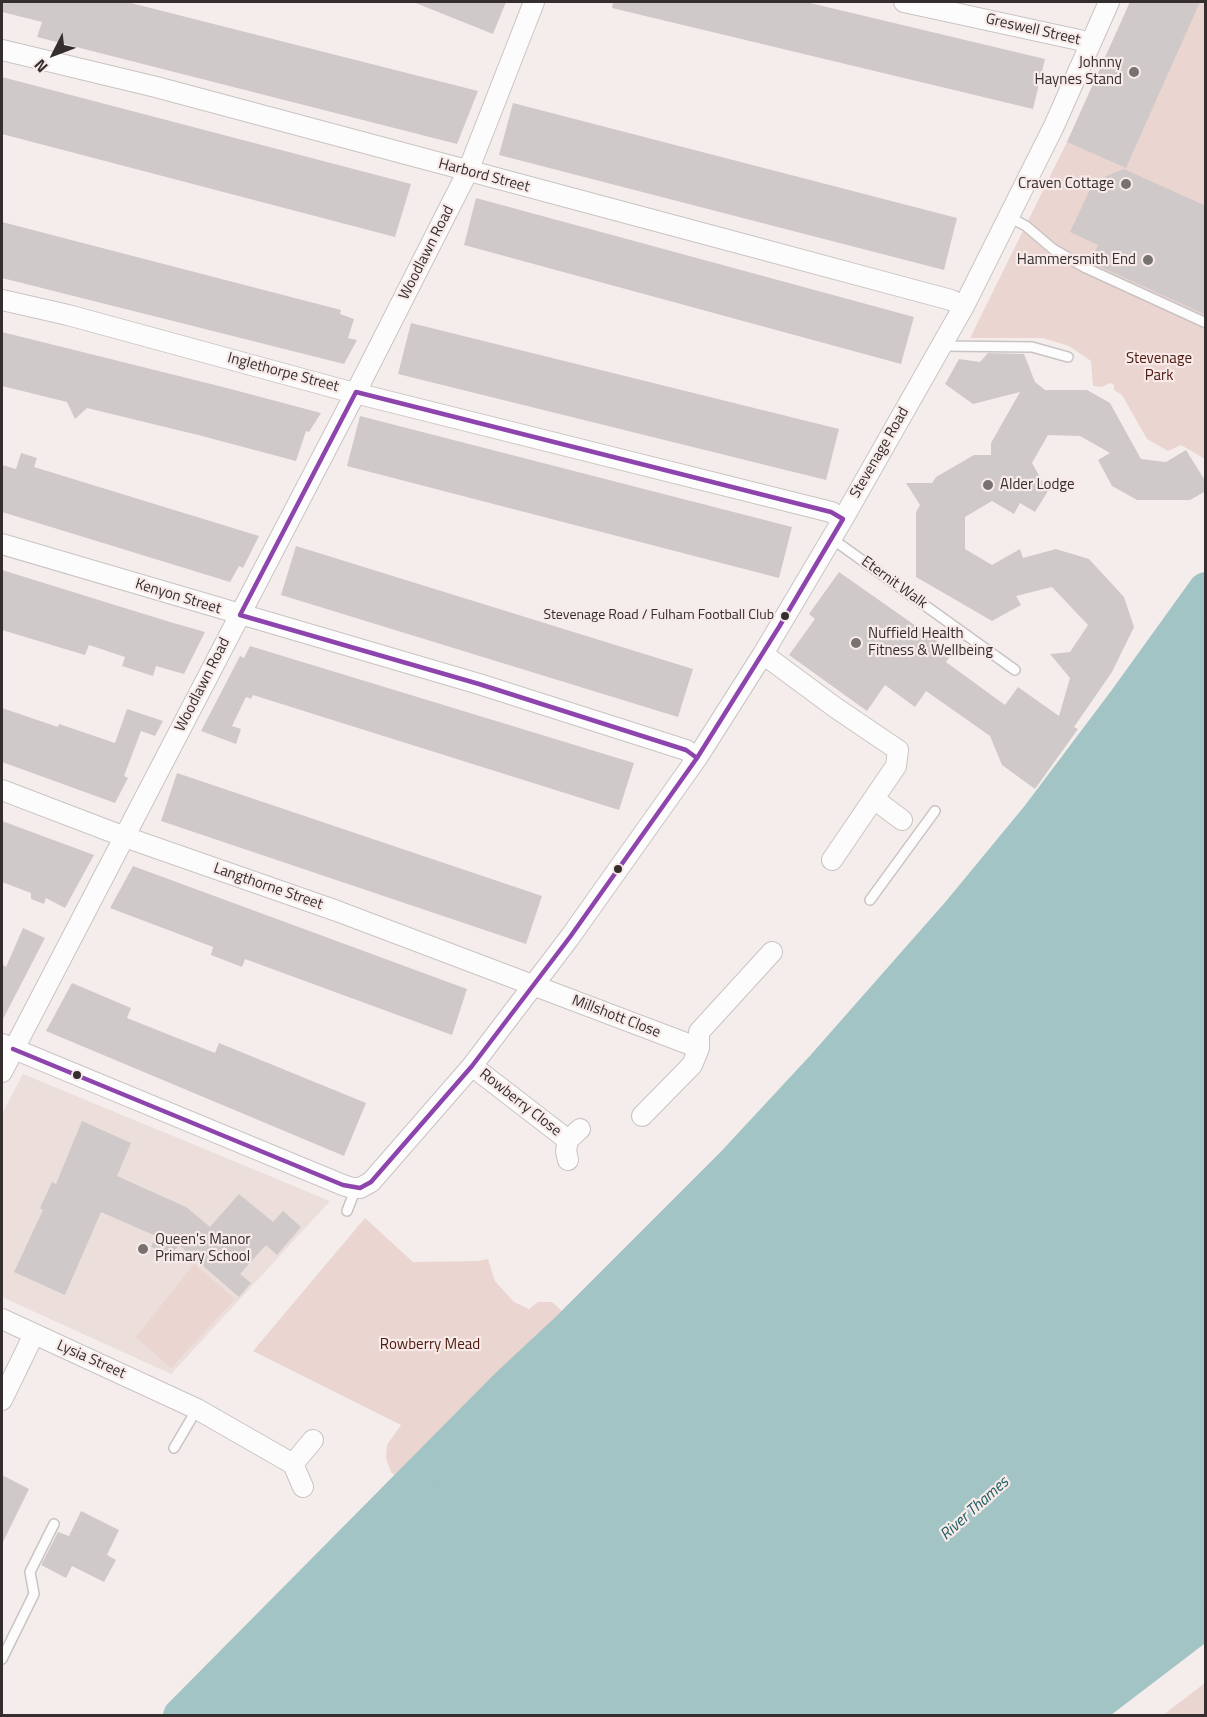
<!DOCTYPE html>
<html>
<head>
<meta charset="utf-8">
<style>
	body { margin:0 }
	#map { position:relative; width:1207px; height:1717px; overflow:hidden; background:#f4edec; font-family:"Titillium Web",sans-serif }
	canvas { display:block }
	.frame { position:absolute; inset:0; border:3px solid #342f2e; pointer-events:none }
	.north { position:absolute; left:24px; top:24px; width:60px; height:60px; -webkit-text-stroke:4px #f7eae8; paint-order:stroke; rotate:228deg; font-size:16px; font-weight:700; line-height:24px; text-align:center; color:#342f2e }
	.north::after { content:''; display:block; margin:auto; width:21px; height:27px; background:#342f2e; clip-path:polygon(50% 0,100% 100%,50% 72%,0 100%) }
</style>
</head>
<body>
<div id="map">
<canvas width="1207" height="1717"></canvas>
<div class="frame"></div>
<div class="north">N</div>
</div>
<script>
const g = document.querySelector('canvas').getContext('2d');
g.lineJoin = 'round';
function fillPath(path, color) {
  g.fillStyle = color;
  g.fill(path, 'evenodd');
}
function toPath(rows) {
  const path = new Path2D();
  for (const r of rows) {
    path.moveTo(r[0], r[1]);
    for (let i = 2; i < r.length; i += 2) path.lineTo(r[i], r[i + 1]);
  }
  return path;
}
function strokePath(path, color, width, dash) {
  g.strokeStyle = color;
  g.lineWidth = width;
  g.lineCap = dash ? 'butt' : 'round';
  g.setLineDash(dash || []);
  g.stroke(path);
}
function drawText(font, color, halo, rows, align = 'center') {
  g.font = font + ' "Titillium Web",sans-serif';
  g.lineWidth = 4.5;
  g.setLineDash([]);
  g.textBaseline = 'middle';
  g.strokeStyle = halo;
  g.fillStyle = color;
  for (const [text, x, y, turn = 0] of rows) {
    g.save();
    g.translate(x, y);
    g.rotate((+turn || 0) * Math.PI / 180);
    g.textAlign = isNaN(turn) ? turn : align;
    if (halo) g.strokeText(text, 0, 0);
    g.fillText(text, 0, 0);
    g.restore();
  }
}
fillPath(toPath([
	[23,1074,330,1201,171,1374,2,1297,2,1114]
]), '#ebdedb');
fillPath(toPath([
	[1130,2,1205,2,1205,459,1181,445,1168,451,1147,439,1122,395,1114,390,1114,385,1110,383,1102,387,1093,386,1091,361,1069,346,1043,338,970,338,1067,142],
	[365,1218,413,1262,478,1261,488,1259,495,1281,514,1302,529,1309,538,1302,552,1302,564,1313,555,1322,567,1331,508,1386,407,1488,391,1472,386,1458,387,1445,401,1425,253,1351],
	[194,1264,235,1299,171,1368,136,1337],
	[1205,1683,1205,1715,1163,1715]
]), '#ebd5d0');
fillPath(toPath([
	[1205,590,1205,1620,1080,1715,181,1715,508,1386,567,1331,734,1164,825,1066,958,915,1038,818,1126,701]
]), '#a3c4c5');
strokePath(toPath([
	[181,1716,508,1386,567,1331,734,1164,825,1066,958,915,1038,818,1126,701,1206,590],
	[1080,1716,1206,1620]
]), '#a3c4c5', 36);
fillPath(toPath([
	[2,2,127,2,478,91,457,144,37,37,42,22,2,12],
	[413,2,506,2,493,34],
	[613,2,806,2,1045,59,1033,109,612,8],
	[1130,2,1200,2,1126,168,1067,142],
	[2,77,411,184,395,237,2,134],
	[513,103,957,218,944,270,499,155],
	[1124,169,1206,206,1206,315,1090,262,1098,245,1070,232,1094,181],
	[476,198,914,317,901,364,464,245],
	[2,222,341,310,340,314,354,319,348,338,357,340,344,364,2,278],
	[411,323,839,429,826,480,398,374],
	[2,332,223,387,321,413,309,432,306,431,296,461,202,436,87,408,75,419,67,402,2,386],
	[988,353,1024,354,1035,382,1045,390,1087,390,1110,403,1141,459,1166,462,1186,450,1206,482,1206,491,1190,500,1137,500,1112,486,1098,460,1110,453,1080,436,1048,435,1032,463,1048,491,1035,512,1020,503,1014,514,992,501,965,517,965,549,992,565,1020,549,1023,558,1056,549,1089,559,1124,597,1134,627,1112,672,1074,727,1078,729,1035,789,1002,765,990,736,926,691,915,707,885,685,867,711,789,655,815,619,809,614,839,572,953,652,946,662,1005,705,1018,687,1059,716,1070,678,1050,654,1070,652,1088,625,1052,587,1016,596,1021,605,992,621,916,577,916,512,920,505,906,483,932,483,936,477,974,455,991,455,991,443,1020,392,973,404,945,384,959,359,980,362],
	[360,416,792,527,779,578,347,466],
	[21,453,37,458,34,467,259,536,243,568,239,566,230,582,2,512,2,465,16,469],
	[296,546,693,669,678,717,281,595],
	[2,570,170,622,205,632,184,674,156,666,153,676,122,666,125,657,89,645,85,655,2,630],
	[250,646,634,763,619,810,253,695,251,699,246,697,232,726,241,729,236,744,201,731,240,656,244,658],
	[2,708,58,727,59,724,115,743,127,709,163,721,155,736,141,731,124,776,128,778,115,803,2,762],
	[177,773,542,896,526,944,161,821],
	[2,821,94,855,65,908,46,898,44,904,31,899,31,893,2,882],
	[133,866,467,989,452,1035,245,959,242,967,211,955,213,947,110,908],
	[23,928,45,938,2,1021,2,964,6,967],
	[72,983,131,1008,127,1018,215,1053,219,1043,366,1103,344,1156,46,1031],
	[82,1121,131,1143,117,1176,186,1207,210,1227,239,1194,273,1222,283,1211,301,1227,277,1255,266,1245,240,1274,251,1283,239,1297,179,1245,167,1260,151,1246,158,1237,101,1212,65,1295,14,1272,43,1210,40,1208,52,1182,56,1184],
	[2,1475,29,1489,2,1544],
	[81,1511,119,1530,107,1555,116,1560,104,1582,72,1566,66,1578,41,1565,58,1532,69,1536]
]), '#cfcac9');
const service = toPath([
	[1009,217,1026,226,1053,249,1086,268,1206,323],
	[942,346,1032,347,1068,357],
	[831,538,1015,670],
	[870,900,935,811],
	[347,1211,356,1188],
	[174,1448,197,1409],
	[2,1659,34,1594,30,1572,54,1524]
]);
const minor = toPath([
	[904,2,1079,40,1090,44],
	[2,50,156,87,735,242,951,300,964,306],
	[2,300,68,315,343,390,831,512,843,519],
	[2,544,479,684,686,750,697,758],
	[763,654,836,708,898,750,896,766,832,860],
	[2,790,125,837,337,911,699,1048,692,1065,642,1116],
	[874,799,902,820],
	[2,1044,343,1185,352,1188,360,1188,371,1182,472,1066,570,937,697,758,763,654,843,519,964,306,1054,126,1109,2],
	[699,1048,699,1032,772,952],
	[472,1066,568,1140,580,1129],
	[2,1072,356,392,468,171,534,2],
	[568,1140,566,1151,568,1160],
	[2,1319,197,1409,293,1464,303,1487],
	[2,1400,34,1334],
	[293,1464,313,1440]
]);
strokePath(service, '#c9c4c3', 12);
strokePath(minor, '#c9c4c3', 22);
strokePath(service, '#fdfcfc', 9);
strokePath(minor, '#fdfcfc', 20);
strokePath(toPath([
	[356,392,831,512,843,519,779,627,697,758,686,750,479,684,240,615,356,392],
	[13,1049,343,1185,360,1188,371,1182,472,1066,570,937,697,758]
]), '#8e44ad', 4.5);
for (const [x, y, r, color] of [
	[1134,72,6,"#777270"],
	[1126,184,6,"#777270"],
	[1148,260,6,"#777270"],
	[988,485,6,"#777270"],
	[785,616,5,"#342f2e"],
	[856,643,6,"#777270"],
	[618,869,5,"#342f2e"],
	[77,1075,5,"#342f2e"],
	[143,1249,6,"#777270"]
]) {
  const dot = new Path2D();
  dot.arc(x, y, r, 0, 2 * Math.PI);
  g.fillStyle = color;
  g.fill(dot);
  strokePath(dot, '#f7eae8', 2);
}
drawText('14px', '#342f2e', '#f7eae8', [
	["Stevenage Road / Fulham Football Club",774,616]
], 'right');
drawText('15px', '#342f2e', '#f7eae8', [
	["Greswell Street",1033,30,13],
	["Harbord Street",484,176,15],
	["Woodlawn Road",427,253,-63],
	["Inglethorpe Street",283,373,15],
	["Stevenage Road",880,453,-60],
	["Eternit Walk",894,583,36],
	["Kenyon Street",178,597,17],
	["Woodlawn Road",203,685,-63],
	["Langthorne Street",268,887,19],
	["Millshott Close",616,1017,21],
	["Rowberry Close",520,1103,38],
	["Lysia Street",91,1360,24]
]);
drawText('15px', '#342f2e', '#f7eae8', [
	["Johnny",1122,63],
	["Haynes Stand",1122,80],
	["Craven Cottage",1114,184],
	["Hammersmith End",1136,260],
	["Alder Lodge",1000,485,"left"],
	["Nuffield Health",868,634,"left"],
	["Fitness & Wellbeing",868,651,"left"],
	["Queen's Manor",155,1240,"left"],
	["Primary School",155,1257,"left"]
], 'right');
drawText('15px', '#4e190f', '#f7eae8', [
	["Stevenage",1159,359],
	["Park",1159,376],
	["Rowberry Mead",430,1345]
]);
drawText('italic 16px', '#1b5f63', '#f7eae8', [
	["River Thames",975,1509,-42]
]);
</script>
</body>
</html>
